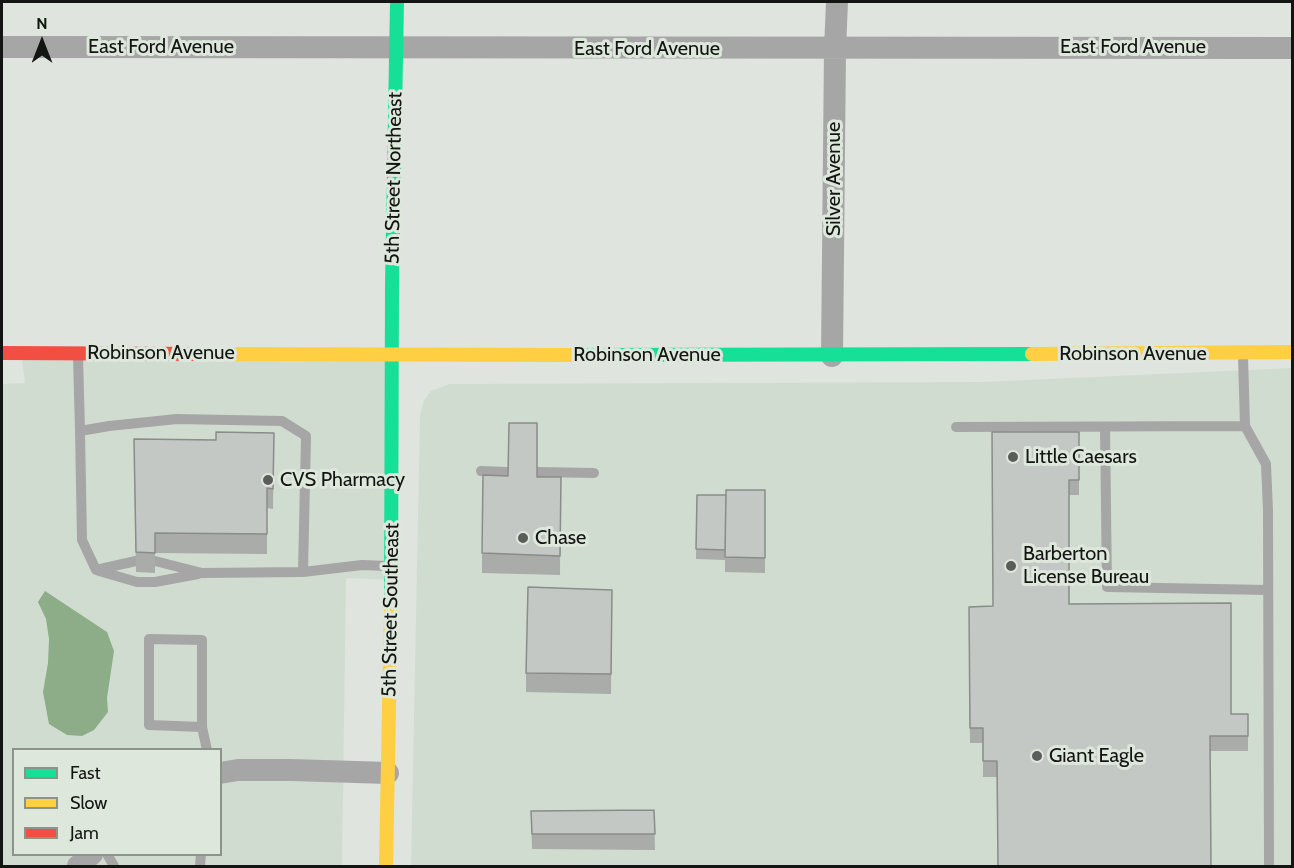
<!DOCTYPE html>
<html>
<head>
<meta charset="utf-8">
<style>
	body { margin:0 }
	#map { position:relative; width:1294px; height:868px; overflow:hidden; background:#dfe4df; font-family:Cabin,sans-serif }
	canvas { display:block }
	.frame { position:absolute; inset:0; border:3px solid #121511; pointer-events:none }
	.legend { position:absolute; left:12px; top:748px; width:210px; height:108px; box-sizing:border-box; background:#dee7dc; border:2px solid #8c938b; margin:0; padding:8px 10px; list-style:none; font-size:18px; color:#121511 }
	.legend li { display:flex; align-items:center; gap:12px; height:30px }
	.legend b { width:30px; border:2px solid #8c938b }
	.north { position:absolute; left:12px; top:12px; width:60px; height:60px; -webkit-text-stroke:4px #dee7dc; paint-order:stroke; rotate:0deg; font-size:16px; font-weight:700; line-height:24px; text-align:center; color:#121511 }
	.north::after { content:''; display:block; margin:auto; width:21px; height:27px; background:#121511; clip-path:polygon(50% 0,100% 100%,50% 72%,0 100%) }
</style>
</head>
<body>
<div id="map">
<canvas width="1294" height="868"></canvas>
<div class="frame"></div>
<ul class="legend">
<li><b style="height:8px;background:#16e098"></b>Fast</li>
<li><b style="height:8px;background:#ffcf43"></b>Slow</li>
<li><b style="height:8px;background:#f24e42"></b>Jam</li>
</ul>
<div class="north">N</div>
</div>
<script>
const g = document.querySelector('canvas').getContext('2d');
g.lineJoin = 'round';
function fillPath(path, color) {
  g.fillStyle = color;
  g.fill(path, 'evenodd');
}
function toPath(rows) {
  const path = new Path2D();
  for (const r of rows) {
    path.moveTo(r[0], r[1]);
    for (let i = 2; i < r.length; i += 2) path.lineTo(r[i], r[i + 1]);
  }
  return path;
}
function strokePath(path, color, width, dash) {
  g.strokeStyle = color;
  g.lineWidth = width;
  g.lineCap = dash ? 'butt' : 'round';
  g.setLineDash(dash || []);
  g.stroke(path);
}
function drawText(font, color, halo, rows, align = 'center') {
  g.font = font + ' Cabin,sans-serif';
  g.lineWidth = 6;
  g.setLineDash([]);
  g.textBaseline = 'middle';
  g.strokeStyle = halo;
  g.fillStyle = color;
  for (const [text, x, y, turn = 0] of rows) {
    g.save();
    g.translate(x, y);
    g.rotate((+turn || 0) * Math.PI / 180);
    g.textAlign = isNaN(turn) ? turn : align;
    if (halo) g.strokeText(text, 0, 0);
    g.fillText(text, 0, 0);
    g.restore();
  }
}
fillPath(toPath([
	[21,353,393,354,392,580,346,578,342,866,2,866,2,384,25,383],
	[14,750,220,750,220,854,14,854],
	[1292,368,1292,866,411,866,420,416,424,400,431,391,450,384,982,382]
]), '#d1dcd0');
fillPath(toPath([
	[45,591,107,632,114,651,107,698,108,712,94,730,82,736,67,735,49,724,43,692,48,663,49,639,46,619,38,602]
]), '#8cad88');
strokePath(toPath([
	[78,356,80,431,109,426,177,419,282,421,306,436,303,572,362,565,388,566],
	[1245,426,1266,464,1268,511,1269,866],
	[956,427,1245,426,1243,356],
	[1105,427,1107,587,1268,590],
	[80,431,82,540,96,570,136,561],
	[481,471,508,472],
	[537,472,594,473],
	[155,561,202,573,303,572],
	[99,571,137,582,155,582,198,574],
	[202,727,149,725,149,639,202,640,202,727,207,750],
	[107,854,114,866],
	[200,866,201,854]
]), '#a6a6a6', 10);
strokePath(toPath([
	[2,47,1292,48],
	[832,356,835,49,837,2],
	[220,773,238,770,291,770,388,773],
	[78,866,92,854]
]), '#a6a6a6', 22);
strokePath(toPath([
	[576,355,1032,354],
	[391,606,392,284,397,2]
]), '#16e098', 14);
strokePath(toPath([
	[209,354,576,355],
	[1032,354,1292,352],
	[386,866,391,606]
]), '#ffcf43', 14);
strokePath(toPath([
	[2,353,209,354]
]), '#f24e42', 14);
fillPath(toPath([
	[1079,432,1079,495,1069,495,1069,604,1231,714,1248,714,1248,751,1210,751,997,777,983,777,983,743,970,743,969,607,993,606],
	[274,433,273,509,267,508,267,554,155,553,155,573,136,572,134,459],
	[537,477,561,477,560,575,482,573,482,553],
	[765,490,765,573,725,572,725,560,696,559,697,495,726,495],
	[612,590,611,694,526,692,526,673],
	[654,810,655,850,532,849,531,811]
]), '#a9aca9');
const building = toPath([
	[509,423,537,423,537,477,561,477,560,556,482,553,483,475,508,476,509,423],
	[216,432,274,433,273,489,267,488,267,534,155,533,155,553,136,552,134,439,216,440,216,432],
	[992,432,1079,432,1079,480,1069,480,1069,604,1231,603,1231,714,1248,714,1248,736,1210,736,1211,867,998,867,997,761,983,761,983,728,970,728,969,607,993,606,992,432],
	[726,490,765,490,765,558,725,557,726,490],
	[697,495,726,495,725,550,696,549,697,495],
	[528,587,612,590,611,674,526,673,528,587],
	[654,810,655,834,532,834,531,811,654,810]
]);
fillPath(building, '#c4c8c4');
strokePath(building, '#898c89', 1.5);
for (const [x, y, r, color] of [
	[1013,457,6,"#5a5d59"],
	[268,480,6,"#5a5d59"],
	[523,538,6,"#5a5d59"],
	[1011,566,6,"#5a5d59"],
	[1037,756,6,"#5a5d59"]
]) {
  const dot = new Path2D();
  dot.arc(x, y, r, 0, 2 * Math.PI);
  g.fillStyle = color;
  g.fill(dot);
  strokePath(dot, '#dee7dc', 2);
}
drawText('20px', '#121511', '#dee7dc', [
	["East Ford Avenue",161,47],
	["East Ford Avenue",1133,47],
	["East Ford Avenue",647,49],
	["5th Street Northeast",394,178,-89],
	["Silver Avenue",834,179,-90],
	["Robinson Avenue",161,353],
	["Robinson Avenue",1133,354],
	["Robinson Avenue",647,355],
	["5th Street Southeast",391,610,-89]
]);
drawText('20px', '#121511', '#dee7dc', [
	["Little Caesars",1025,457],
	["CVS Pharmacy",280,480],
	["Chase",535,538],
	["Barberton",1023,554],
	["License Bureau",1023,577],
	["Giant Eagle",1049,756]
], 'left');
</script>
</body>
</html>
